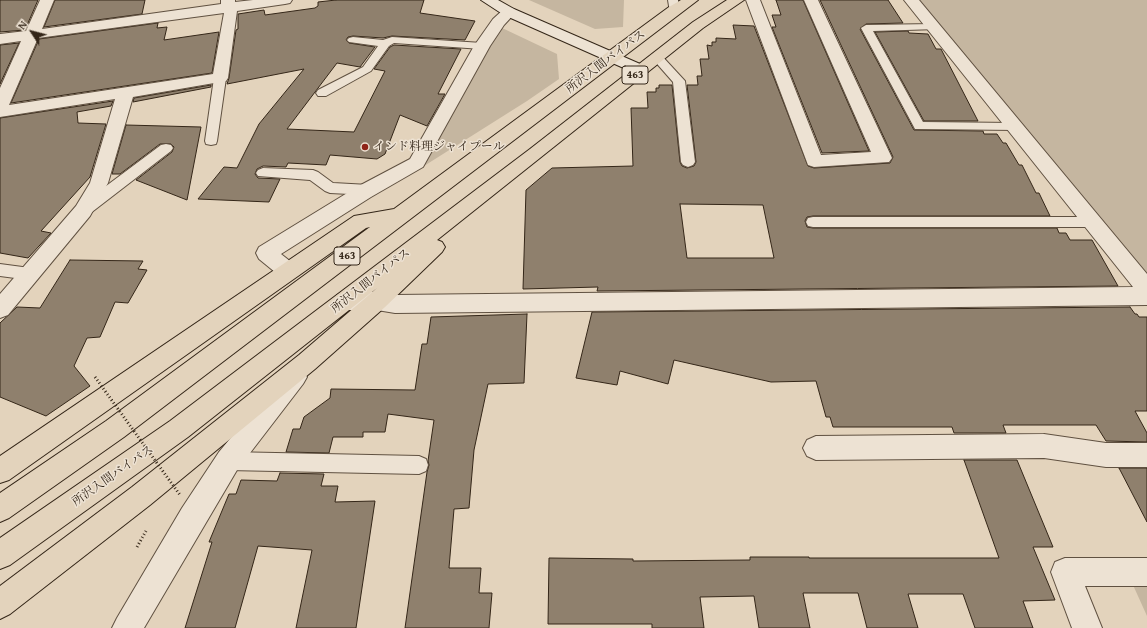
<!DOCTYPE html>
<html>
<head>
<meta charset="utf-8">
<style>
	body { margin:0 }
	#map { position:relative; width:1147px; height:628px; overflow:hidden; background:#e3d3bc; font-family:"Gentium Book Plus",serif }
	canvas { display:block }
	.north { position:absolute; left:12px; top:12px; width:40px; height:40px; -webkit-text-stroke:3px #ede2d3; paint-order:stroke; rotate:306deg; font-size:11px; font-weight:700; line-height:16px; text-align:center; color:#342618 }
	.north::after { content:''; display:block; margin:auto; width:14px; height:18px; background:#342618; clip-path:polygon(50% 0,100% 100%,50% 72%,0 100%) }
</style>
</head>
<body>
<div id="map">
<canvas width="1147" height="628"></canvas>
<div class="north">N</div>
</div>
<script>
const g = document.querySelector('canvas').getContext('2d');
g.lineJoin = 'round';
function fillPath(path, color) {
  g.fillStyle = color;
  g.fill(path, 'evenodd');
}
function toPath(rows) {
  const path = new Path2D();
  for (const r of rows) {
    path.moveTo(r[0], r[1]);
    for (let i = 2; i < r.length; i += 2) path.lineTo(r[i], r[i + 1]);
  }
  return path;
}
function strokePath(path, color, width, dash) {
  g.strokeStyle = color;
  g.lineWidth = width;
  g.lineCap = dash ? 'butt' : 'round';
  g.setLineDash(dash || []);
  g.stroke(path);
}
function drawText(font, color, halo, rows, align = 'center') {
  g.font = font + ' "Gentium Book Plus","Noto Serif JP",serif';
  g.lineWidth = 3;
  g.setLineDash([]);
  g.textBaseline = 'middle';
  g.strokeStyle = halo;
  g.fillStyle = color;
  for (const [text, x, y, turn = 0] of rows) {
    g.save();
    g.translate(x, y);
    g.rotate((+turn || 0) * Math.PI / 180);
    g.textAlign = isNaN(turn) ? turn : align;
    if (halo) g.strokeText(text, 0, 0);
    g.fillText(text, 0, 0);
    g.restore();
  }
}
fillPath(toPath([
	[529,0,624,0,623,27,595,29],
	[917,0,1147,0,1147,278],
	[500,27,557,54,559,79,527,101,424,166,441,132],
	[1133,585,1147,585,1147,616]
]), '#c5b6a0');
const building = toPath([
	[0,0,38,0,25,30,0,32,0,0],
	[55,0,145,0,142,14,44,27,55,0],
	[336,0,424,0,420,13,475,21,465,40,392,36,383,38,353,36,348,37,346,40,349,43,375,47,360,67,337,63,287,129,354,132,385,71,374,69,390,47,394,45,461,49,438,94,445,94,427,126,400,115,385,154,377,159,330,155,326,165,288,163,286,167,263,166,257,169,255,174,258,178,280,179,269,202,198,199,224,167,237,168,259,124,304,69,227,84,229,78,236,30,238,29,238,14,264,10,265,15,315,8,318,6,318,2,336,0],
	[776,0,803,0,869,151,822,153,772,27,776,27,772,15,781,15,776,0],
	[820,0,888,0,903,23,866,24,860,29,914,130,983,131,984,134,997,134,1003,143,1006,143,1019,165,1022,165,1036,193,1039,193,1050,216,813,216,807,217,805,221,807,227,813,228,1057,228,1059,233,1066,233,1070,240,1092,240,1118,286,597,291,598,287,523,289,526,190,552,168,633,166,631,108,648,108,647,92,656,92,656,88,659,88,659,85,672,85,680,162,682,166,687,168,694,166,696,162,687,85,698,85,697,76,702,76,700,59,709,59,707,45,712,46,712,42,716,42,716,38,736,39,733,25,754,26,808,166,814,168,890,163,893,157,820,0],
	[680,204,763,205,774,258,687,258,680,204],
	[158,23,157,28,167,27,164,40,219,32,212,73,11,103,39,39,158,23],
	[908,31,909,33,928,34,936,49,941,49,978,121,924,121,875,32,908,31],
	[19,43,0,84,0,45,19,43],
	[211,85,211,87,133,102,134,98,211,85],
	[113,101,111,106,77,112,78,123,106,124,90,177,41,231,51,233,28,258,0,253,0,118,113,101],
	[126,125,201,127,187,200,136,180,172,152,174,147,171,144,160,144,120,174,112,174,126,125],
	[70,260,143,261,138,269,147,270,128,303,115,302,100,337,87,338,74,366,90,386,46,416,0,397,0,323,17,307,40,308,70,260],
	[1130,307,1135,314,1137,314,1139,317,1147,317,1147,411,1135,411,1147,433,1147,442,1106,441,1096,425,1003,425,1006,433,954,433,952,427,833,427,830,417,826,417,816,381,771,382,674,360,668,384,620,371,617,385,576,378,592,312,1130,307],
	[527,314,524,383,488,384,474,450,469,508,454,509,449,568,481,568,479,593,492,593,489,628,405,628,427,472,429,465,428,461,434,420,388,414,385,432,363,432,363,437,333,437,329,453,286,452,293,429,300,429,304,417,330,398,331,389,415,390,422,344,427,344,431,317,527,314],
	[964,460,1017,460,1053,547,1033,547,1055,600,1023,601,1033,628,975,628,963,594,908,594,918,628,867,628,858,593,803,593,810,628,759,628,754,596,700,597,704,628,652,628,652,624,548,624,549,558,633,559,633,561,750,560,750,557,809,557,809,558,999,558,964,460],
	[1119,468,1147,468,1147,522,1119,468],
	[280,473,324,474,321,486,338,486,335,502,375,501,356,628,296,628,312,550,258,546,235,628,185,628,212,542,209,542,229,494,236,494,241,480,277,481,280,473]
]);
fillPath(building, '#8f806d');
strokePath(building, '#342618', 1);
const lane = toPath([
	[668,0,678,0,679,10,678,12,670,12,668,0],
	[934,24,938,25,939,27,938,29,873,31,923,122,1014,123,1018,124,1020,127,1018,130,915,129,861,28,866,25,934,24],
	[353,37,383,40,392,37,482,43,488,46,482,49,394,43,389,46,371,71,326,96,318,96,316,93,318,90,363,67,378,46,349,42,347,40,349,38,353,37],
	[657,54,661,55,685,81,695,162,693,165,688,167,683,165,681,162,673,82,651,57,657,54],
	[220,74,226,78,217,141,216,144,211,145,206,144,205,141,214,78,220,74],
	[166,144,171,145,173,148,171,151,88,215,83,216,78,215,76,211,78,207,161,145,166,144],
	[263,168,313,170,318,172,333,183,369,185,374,187,376,190,374,193,369,195,330,193,325,191,310,180,258,176,256,173,258,170,263,168],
	[813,217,1092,217,1097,218,1099,222,1097,226,1092,227,813,227,808,226,806,222,808,218,813,217],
	[0,264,30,268,35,270,38,274,35,278,30,280,0,276,0,264],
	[228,452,419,456,426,459,428,465,426,471,419,474,228,470,221,467,219,461,221,455,228,452]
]);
const street = toPath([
	[40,0,54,0,42,29,221,4,221,0,235,0,235,2,253,0,292,0,290,3,285,4,237,11,228,78,226,81,133,97,108,183,90,216,8,315,0,318,0,294,76,206,90,183,115,99,0,117,0,88,21,41,0,44,0,34,26,31,40,0],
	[224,13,213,74,9,105,38,38,224,13],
	[746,0,760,0,821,155,871,152,804,0,818,0,892,158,889,162,814,167,808,165,746,0],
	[904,0,919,0,1147,274,1147,305,395,313,377,310,345,310,337,307,334,301,337,295,345,292,377,292,395,295,1133,287,904,0],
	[509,8,514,9,516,12,504,25,490,46,423,167,371,197,281,254,295,265,298,271,295,277,288,279,281,277,259,259,256,253,259,247,357,187,410,159,474,46,493,19,504,9,509,8],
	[295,367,303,370,307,377,303,384,237,470,144,628,112,628,117,618,182,508,219,452,287,370,295,367],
	[1044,434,1106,443,1147,443,1147,467,1106,467,1044,458,816,460,807,456,803,448,807,440,816,436,1044,434],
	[1065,558,1147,558,1147,586,1085,586,1102,628,1072,628,1051,572,1055,562,1065,558]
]);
const secondary = toPath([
	[481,0,498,0,514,9,647,67,649,70,647,73,641,75,635,73,504,15,481,0]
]);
const highway = toPath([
	[681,0,698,0,124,437,9,518,0,522,0,493,106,421,370,227,366,228,9,480,0,483,0,456,354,216,394,209,669,7,681,0],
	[727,0,744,0,703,28,437,240,442,242,445,247,442,252,385,307,315,369,150,505,10,614,0,619,0,586,132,487,299,355,377,288,188,437,10,565,0,569,0,538,170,421,530,149,693,22,727,0]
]);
strokePath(lane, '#605141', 2);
strokePath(street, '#605141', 2);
strokePath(secondary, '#342618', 2);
strokePath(highway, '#342618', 2);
strokePath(toPath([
	[137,547,146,531]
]), '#342618', 3, [1, 2.5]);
fillPath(lane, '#ede2d3');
fillPath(street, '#ede2d3');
fillPath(secondary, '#ede2d3');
fillPath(highway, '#e3d3bc');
strokePath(toPath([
	[95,377,180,495]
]), '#342618', 3, [1, 2.5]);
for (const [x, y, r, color] of [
	[365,147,4,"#8f2418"]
]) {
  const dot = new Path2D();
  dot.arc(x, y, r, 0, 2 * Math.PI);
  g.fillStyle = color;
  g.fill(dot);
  strokePath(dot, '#ede2d3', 1.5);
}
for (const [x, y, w] of [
	[635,75,26],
	[347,256,26]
]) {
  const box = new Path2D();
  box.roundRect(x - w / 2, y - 9, w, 18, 3);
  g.fillStyle = '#ede2d3';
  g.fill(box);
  strokePath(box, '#342618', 1);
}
drawText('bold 11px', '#342618', null, [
	["463",635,75],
	["463",347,256]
]);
drawText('12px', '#342618', '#ede2d3', [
	["所沢入間バイパス",606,62,-37],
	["所沢入間バイパス",371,281,-38],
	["所沢入間バイパス",113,476,-35]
]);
drawText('12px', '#342618', '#ede2d3', [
	["インド料理ジャイプール",373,147]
], 'left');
</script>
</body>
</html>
